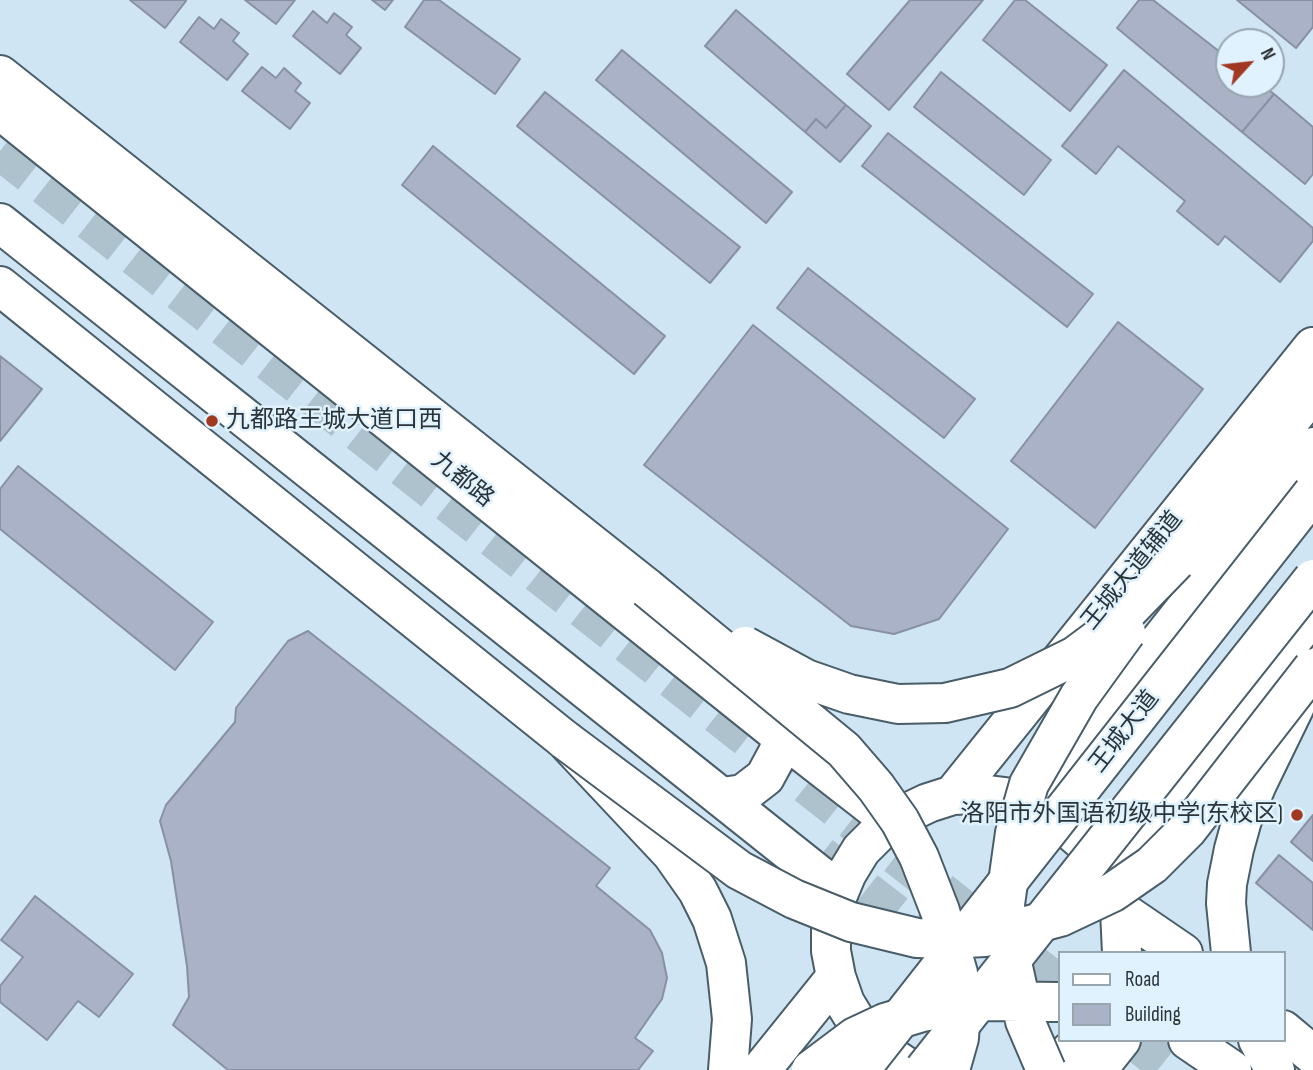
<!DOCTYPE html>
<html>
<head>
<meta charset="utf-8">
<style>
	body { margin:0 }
	#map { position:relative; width:1313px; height:1070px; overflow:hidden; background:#cfe5f3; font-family:"Sofia Sans Condensed",sans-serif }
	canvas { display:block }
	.legend { position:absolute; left:1058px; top:951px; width:228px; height:91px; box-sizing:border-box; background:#dff2fd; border:2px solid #97a6af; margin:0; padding:9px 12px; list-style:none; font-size:21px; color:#2b3439 }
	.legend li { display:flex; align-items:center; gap:14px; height:35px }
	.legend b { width:35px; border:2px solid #97a6af }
	.north { position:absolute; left:1215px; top:28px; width:70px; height:70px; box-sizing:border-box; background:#dff2fd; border:2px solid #97a6af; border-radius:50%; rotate:63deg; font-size:19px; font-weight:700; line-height:28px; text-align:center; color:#2b3439 }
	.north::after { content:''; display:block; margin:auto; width:24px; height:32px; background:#a13822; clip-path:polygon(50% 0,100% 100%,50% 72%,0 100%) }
</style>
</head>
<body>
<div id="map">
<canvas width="1313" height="1070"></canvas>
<ul class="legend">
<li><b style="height:9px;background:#fff"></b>Road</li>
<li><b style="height:19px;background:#a9b2c6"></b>Building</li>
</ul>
<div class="north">N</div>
</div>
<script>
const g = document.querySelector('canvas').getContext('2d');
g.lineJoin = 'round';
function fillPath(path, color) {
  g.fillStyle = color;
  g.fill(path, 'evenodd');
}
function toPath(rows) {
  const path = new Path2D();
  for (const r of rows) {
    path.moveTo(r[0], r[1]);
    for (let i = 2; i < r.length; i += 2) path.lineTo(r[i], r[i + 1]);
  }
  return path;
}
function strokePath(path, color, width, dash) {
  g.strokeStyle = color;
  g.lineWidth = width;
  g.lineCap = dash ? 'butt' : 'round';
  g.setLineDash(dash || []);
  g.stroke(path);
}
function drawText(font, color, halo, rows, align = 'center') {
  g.font = font + ' "Sofia Sans Condensed","Noto Sans SC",sans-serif';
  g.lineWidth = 5;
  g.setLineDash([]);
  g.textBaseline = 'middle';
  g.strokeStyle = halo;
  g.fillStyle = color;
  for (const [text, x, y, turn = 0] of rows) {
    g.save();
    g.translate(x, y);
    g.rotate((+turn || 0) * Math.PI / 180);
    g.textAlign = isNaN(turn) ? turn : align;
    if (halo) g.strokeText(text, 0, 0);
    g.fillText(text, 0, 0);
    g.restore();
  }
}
const building = toPath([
	[130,0,184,0,186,1,165,28,130,0],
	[245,0,295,0,276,24,245,0],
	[372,0,393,0,385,10,372,0],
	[424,0,439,0,520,59,495,94,405,27,424,0],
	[910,0,983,0,889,110,847,74,910,0],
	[1015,0,1025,0,1107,65,1070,111,983,40,1015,0],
	[1139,0,1153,0,1229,59,1229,84,1261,84,1274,94,1242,132,1117,28,1139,0],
	[1237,0,1313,0,1313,27,1296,48,1237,0],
	[736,10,846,105,826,128,816,119,805,132,705,46,736,10],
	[313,11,327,23,334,13,352,27,346,35,361,48,340,74,293,36,313,11],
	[199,17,214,29,221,19,239,33,233,41,248,54,227,80,180,42,199,17],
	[622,50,792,192,766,223,596,80,622,50],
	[262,67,276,78,284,68,301,83,295,91,310,103,290,129,242,91,262,67],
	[1124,70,1313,228,1313,241,1280,282,1225,236,1218,245,1177,211,1185,201,1118,146,1096,174,1062,146,1124,70],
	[941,72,1051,160,1024,195,914,107,941,72],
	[545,92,740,247,710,283,517,126,545,92],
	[1274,94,1313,127,1313,174,1305,184,1242,132,1274,94],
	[846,105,871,126,840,162,805,132,816,119,826,128,846,105],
	[888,133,1093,294,1067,327,862,166,888,133],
	[433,146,665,336,634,374,402,185,433,146],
	[808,268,975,399,944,438,777,308,808,268],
	[1118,322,1203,389,1095,528,1011,461,1118,322],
	[753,325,1008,529,939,619,894,634,851,626,644,465,753,325],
	[0,356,42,389,0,441,0,356],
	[18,466,213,622,175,670,0,529,0,489,18,466],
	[308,631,610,868,596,886,650,930,662,953,667,978,662,999,635,1038,653,1051,638,1070,228,1070,173,1025,189,997,187,966,171,861,160,821,166,805,235,722,236,708,288,641,308,631],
	[1313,815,1313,861,1291,842,1313,815],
	[1279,855,1313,883,1313,930,1256,883,1279,855],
	[35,896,133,974,99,1017,78,1001,47,1040,0,1002,0,986,23,957,1,940,35,896]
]);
fillPath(building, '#a9b2c6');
strokePath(building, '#8891a4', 2);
strokePath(toPath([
	[0,151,1059,984],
	[821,855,936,945],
	[1133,1040,1171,1070]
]), '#aec2ce', 38, [38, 19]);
const secondary = toPath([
	[0,110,779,734,892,822],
	[0,223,839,891],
	[953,795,1313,347],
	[723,797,743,794,765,777,780,749,779,734],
	[1120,910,1183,953],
	[1283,1030,1313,1055],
	[761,1070,836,977],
	[911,1070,877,1047,859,1026,845,1003,836,977,831,951,831,924,837,897,847,873,861,850,881,830,903,815,928,803,953,795,980,794,1005,797,1031,804,1054,816,1094,851,1106,872,1120,910,1122,953],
	[1044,1070,1055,1065,1083,1040],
	[1097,1070,1121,1040]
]);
const primary = toPath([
	[0,75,647,588],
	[0,286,565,740,672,854,698,891,712,919,726,963,732,1019,728,1070],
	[1176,561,1313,392],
	[1031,804,1313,447],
	[1106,872,1313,614],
	[1231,953,1226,903,1227,884,1234,849,1242,820,1257,784,1295,706],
	[1188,1040,1232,1070],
	[1258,1040,1275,1070]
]);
strokePath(secondary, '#495d69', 42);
strokePath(primary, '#495d69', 42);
strokePath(secondary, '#fff', 38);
strokePath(primary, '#fff', 38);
const primaryBridge = toPath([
	[647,588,844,750,876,787,900,821,919,857,940,911,958,973,961,1005,959,1038,950,1070],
	[745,646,806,679,849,694,898,704,945,703,1010,688,1075,656,1106,633,1176,561],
	[565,740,739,870,794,899,851,922,917,938,946,939,985,937,1060,917,1113,892,1152,865,1187,830,1313,668],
	[811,1070,855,1037,885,1023,922,1012,981,1001,1059,1002],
	[1046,1070,1025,1021,1007,940,1005,904,1015,833,1029,784,1079,697,1126,632]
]);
const highwayBridge = toPath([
	[860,1070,1313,493],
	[924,1070,1313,579]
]);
strokePath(primaryBridge, '#495d69', 42, []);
strokePath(highwayBridge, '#495d69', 42, []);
strokePath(primaryBridge, '#fff', 38);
strokePath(highwayBridge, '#fff', 38);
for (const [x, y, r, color] of [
	[212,421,7,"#a13822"],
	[1297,815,7,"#a13822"]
]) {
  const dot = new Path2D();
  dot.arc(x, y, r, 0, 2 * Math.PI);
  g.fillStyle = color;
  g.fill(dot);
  strokePath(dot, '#dff2fd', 2.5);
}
drawText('24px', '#2b3439', '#dff2fd', [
	["九都路王城大道口西",226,421],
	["洛阳市外国语初级中学(东校区)",1283,815,"right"]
], 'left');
drawText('24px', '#2b3439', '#dff2fd', [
	["九都路",462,480,39],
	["王城大道辅道",1133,571,-51],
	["王城大道",1125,732,-52]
]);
</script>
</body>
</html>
